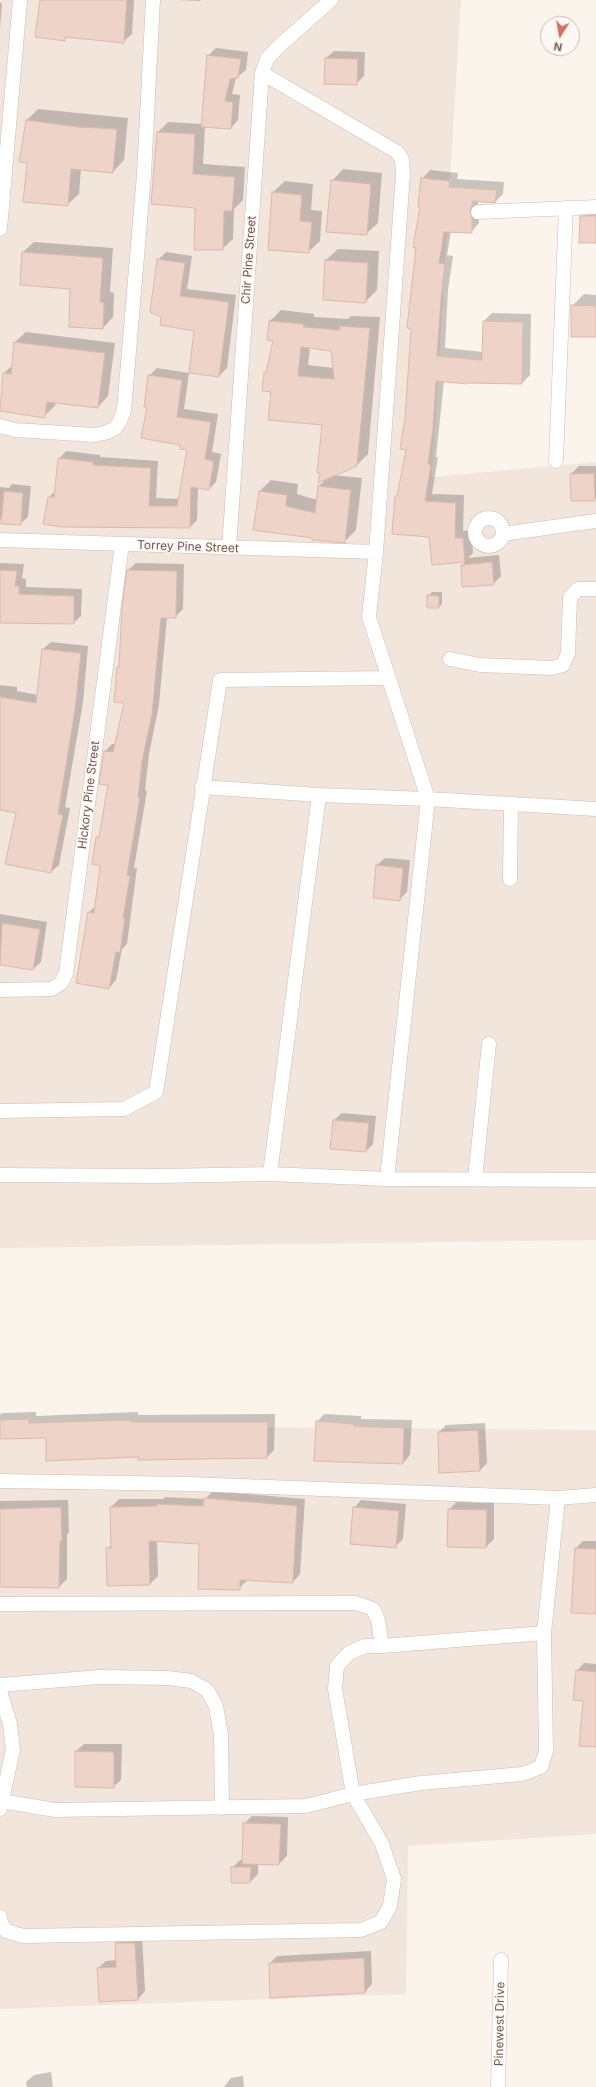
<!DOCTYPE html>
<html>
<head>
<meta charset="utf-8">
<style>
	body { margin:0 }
	#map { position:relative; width:596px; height:2087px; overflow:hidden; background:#fbf4ed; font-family:Inter,sans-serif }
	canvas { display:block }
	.north { position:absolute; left:540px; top:16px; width:40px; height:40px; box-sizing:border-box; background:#fdf8f3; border:1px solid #c6b9b3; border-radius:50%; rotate:191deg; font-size:11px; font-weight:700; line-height:16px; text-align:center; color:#745a52 }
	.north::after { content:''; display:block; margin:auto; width:14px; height:18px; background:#d56f62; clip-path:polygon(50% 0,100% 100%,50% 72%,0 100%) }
</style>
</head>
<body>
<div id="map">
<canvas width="596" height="2087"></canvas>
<div class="north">N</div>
</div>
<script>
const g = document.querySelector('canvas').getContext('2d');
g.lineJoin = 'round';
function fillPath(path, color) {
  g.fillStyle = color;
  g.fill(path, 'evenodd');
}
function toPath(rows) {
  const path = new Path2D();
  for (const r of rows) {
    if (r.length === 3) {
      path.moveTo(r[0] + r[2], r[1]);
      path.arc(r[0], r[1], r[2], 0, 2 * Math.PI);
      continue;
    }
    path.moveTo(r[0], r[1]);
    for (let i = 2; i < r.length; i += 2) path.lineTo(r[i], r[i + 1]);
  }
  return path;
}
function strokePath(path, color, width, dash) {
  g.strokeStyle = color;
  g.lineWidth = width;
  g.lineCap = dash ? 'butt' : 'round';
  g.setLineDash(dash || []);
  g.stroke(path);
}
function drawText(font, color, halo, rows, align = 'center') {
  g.font = font + ' Inter,sans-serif';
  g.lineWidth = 3;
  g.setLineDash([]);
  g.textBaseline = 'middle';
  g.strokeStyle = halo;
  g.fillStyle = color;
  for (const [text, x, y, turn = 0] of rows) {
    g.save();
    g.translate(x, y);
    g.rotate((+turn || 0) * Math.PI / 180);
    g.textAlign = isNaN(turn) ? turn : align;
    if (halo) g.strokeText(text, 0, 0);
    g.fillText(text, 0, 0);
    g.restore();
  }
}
fillPath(toPath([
	[0,0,461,0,432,477,596,462,596,1240,0,1248],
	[0,1425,596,1430,596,1834,408,1846,406,1994,0,2009]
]), '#f2e5dc');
fillPath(toPath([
	[87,0,134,0,132,34,124,41,68,36,64,40,36,36],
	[179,0,201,0,200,1],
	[0,3,2,3,0,29],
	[216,48,248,52,246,70,236,78,232,94,240,95,238,120,231,128,205,126,203,164,245,167,243,200,234,209,233,239,222,249,196,207,158,132,168,122,202,124,208,56],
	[334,51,365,52,364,76,356,84,326,58],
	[38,109,128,118,124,160,113,172,81,169,79,194,67,205,28,163,27,120],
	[343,169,382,173,378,223,366,234,332,181],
	[430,170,458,173,457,179,504,182,503,194,495,202,478,200,479,223,471,232,451,231,447,255,453,256,448,290,445,348,483,352,484,321,492,313,531,314,530,375,522,383,444,381,436,457,438,457,432,494,464,495,463,531,471,530,473,553,468,558,499,555,501,576,493,584,462,565,466,561,432,564,430,536,396,497,399,494,407,449,422,179],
	[285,181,313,184,311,210,322,211,320,241,308,252,273,192],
	[592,205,596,205,596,242,581,217],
	[34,242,113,248,110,292,114,293,113,317,103,328,71,288,23,252],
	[338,249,379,251,377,290,365,302,326,260],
	[166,252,192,256,187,289,236,295,227,368,219,376,195,330,162,316,158,260],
	[584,294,596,295,596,336,572,306],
	[281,310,314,314,314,317,348,319,351,316,380,317,368,454,357,465,333,475,362,478,356,530,345,541,260,491,271,480,298,484,297,494,317,500,319,486,327,478,323,424,272,391,265,373,268,370,274,341,270,321],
	[310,347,332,350,334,368,308,365],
	[26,332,115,343,108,396,98,407,56,402,55,406,44,416,0,410,4,373,13,365,15,342],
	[157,368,189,373,184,409,218,414,212,452,221,454,216,482,209,489,198,487,197,520,190,527,49,497,55,491,59,459,66,451,100,455,100,457,158,461,156,498,179,499,188,450,148,406,149,376],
	[579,466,596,466,596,498,594,500,571,474],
	[12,484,31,486,28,517,20,524,0,519,0,487,9,488],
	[0,563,24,564,22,578,26,579,26,587,82,589,81,616,73,623,0,622],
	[136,563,184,564,183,609,175,617,167,617,159,705,149,754,145,791,147,791,134,868,137,868,127,944,122,949,116,980,109,988,77,983,89,912,96,906,102,865,97,837,101,834,109,784,104,752,112,744,116,744,125,702,118,667,120,665,128,570],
	[432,592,442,592,442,604,439,607,428,596],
	[51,642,88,646,83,702,65,807,70,808,59,865,51,872,18,812,0,809,0,685,17,687,17,691,38,695,43,649],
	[385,858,410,860,407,892,399,900,377,865],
	[0,914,47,922,41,962,33,969,0,964],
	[342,1113,376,1116,373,1144,366,1151,334,1120],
	[36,1412,36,1416,138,1412,138,1415,275,1414,274,1450,267,1457,47,1437,0,1438,0,1415,2,1413],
	[324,1414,361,1416,361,1419,412,1420,410,1455,403,1463,317,1422],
	[485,1423,487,1463,480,1470,439,1432,446,1425],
	[213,1491,305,1499,300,1574,293,1582,247,1580,239,1589,200,1543,157,1541,158,1576,150,1584,108,1585,107,1549,112,1544,111,1507,119,1499,163,1499,165,1497,205,1499],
	[68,1500,69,1533,67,1534,67,1579,59,1587,0,1587,0,1501],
	[361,1500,406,1504,403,1539,395,1547,354,1508],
	[456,1502,494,1503,494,1539,486,1547,449,1510],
	[583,1541,596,1541,596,1613,576,1548],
	[584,1663,596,1664,596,1746,577,1671],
	[84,1744,122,1744,121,1780,113,1787,76,1751],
	[252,1816,288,1817,287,1856,279,1864,258,1863,258,1874,250,1882,232,1868,240,1860,243,1860,244,1824],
	[142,1935,145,1991,138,1999,98,1968,106,1961,117,1960,116,1943,123,1936],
	[371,1951,372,1984,365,1992,270,1963,277,1956],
	[51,2072,53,2087,27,2087,26,2082,34,2075],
	[243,2076,244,2087,224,2087,231,2078]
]), '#0003');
const building = toPath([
	[40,0,127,0,124,43,65,37,65,41,35,37,40,0],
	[207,55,241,59,238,78,230,79,225,101,233,102,231,129,201,127,207,55],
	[325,58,358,59,357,85,324,84,325,58],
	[26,120,78,127,117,129,113,173,71,169,68,206,23,202,27,163,19,162,26,120],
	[157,132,195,134,193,174,235,177,232,211,224,211,223,250,194,250,195,208,151,204,157,132],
	[421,178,450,181,449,187,497,190,495,203,473,201,470,212,472,218,472,233,444,232,439,263,445,264,441,299,437,356,482,360,483,321,523,322,522,384,467,383,467,384,436,381,433,428,428,464,431,465,425,501,456,503,455,538,463,538,465,562,432,565,429,537,392,534,395,496,397,496,406,450,400,449,405,418,411,329,407,328,416,248,413,247,420,207,418,207,421,178],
	[331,180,371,184,367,235,326,232,331,180],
	[272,192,302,195,300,221,312,222,309,253,268,250,272,192],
	[580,216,596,216,596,243,579,243,580,216],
	[22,252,103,258,100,302,104,303,103,329,69,327,70,289,20,285,22,252],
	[157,259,185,263,180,296,229,302,219,377,189,373,194,331,160,325,161,317,150,312,157,259],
	[325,260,368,263,366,303,323,300,325,260],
	[571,305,596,306,596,337,571,337,571,305],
	[269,321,304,324,303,327,340,330,339,326,370,328,357,466,318,483,320,473,317,473,322,425,268,420,271,392,262,391,264,372,266,373,273,341,267,340,269,321],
	[301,347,331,351,334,379,298,376,301,347],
	[14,342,105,353,98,408,47,402,45,418,0,411,3,373,11,374,14,342],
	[148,375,182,380,177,417,211,422,205,459,214,461,209,490,191,487,190,528,61,527,43,524,48,497,54,497,58,458,93,462,93,465,151,468,149,506,177,506,187,450,180,449,180,445,141,438,147,407,144,407,148,375],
	[594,473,595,501,571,501,570,474,594,473],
	[318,486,351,490,345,543,312,540,312,538,253,530,259,491,287,495,286,506,315,513,318,486],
	[4,491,23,493,21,525,1,524,4,491],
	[492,562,494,585,462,587,461,565,492,562],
	[0,570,17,571,15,586,19,586,19,594,74,596,74,624,0,623,0,570],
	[127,570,177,571,176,618,161,618,152,714,142,762,138,798,140,798,127,875,130,876,123,918,125,918,120,953,116,952,109,989,76,983,88,912,94,913,100,866,92,864,96,837,99,837,108,785,99,784,104,751,113,752,124,703,114,702,117,667,119,667,122,607,127,570],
	[427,595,439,596,439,608,427,608,427,595],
	[42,649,81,653,75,710,58,814,63,815,51,873,5,864,16,813,0,810,0,697,36,703,42,649],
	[376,865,403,868,400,901,373,898,376,865],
	[2,923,40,929,33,970,0,965,2,923],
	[333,1120,369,1123,366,1152,330,1149,333,1120],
	[29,1419,29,1423,131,1420,131,1422,268,1422,267,1458,138,1460,138,1457,46,1461,46,1438,0,1439,0,1420,29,1419],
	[316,1421,354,1424,354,1426,404,1428,403,1464,314,1461,316,1421],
	[478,1430,480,1471,439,1473,438,1432,478,1430],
	[204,1498,297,1506,293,1583,240,1580,240,1590,198,1589,199,1544,149,1541,150,1585,107,1586,106,1548,111,1548,110,1507,157,1506,157,1504,203,1506,204,1498],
	[61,1507,62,1541,60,1541,59,1588,0,1587,0,1509,61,1507],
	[353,1507,399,1511,396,1548,350,1544,353,1507],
	[448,1509,487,1510,486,1548,447,1547,448,1509],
	[575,1548,596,1549,596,1614,571,1613,575,1548],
	[576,1670,596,1672,596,1747,579,1746,583,1701,573,1700,576,1670],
	[75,1751,114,1752,114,1788,75,1787,75,1751],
	[243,1823,281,1824,279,1865,242,1864,243,1823],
	[231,1867,251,1867,250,1883,231,1883,231,1867],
	[115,1943,135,1943,138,2000,99,2002,97,1968,116,1967,115,1943],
	[364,1958,365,1993,270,1998,269,1963,364,1958]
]);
fillPath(building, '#edd3c8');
strokePath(building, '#deb8aa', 1);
const minor = toPath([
	[262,73,397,152,402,159,403,174,376,552,369,617,428,799,387,1179],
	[478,212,596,207],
	[0,229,20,0],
	[0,426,15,430,95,435,108,432,115,428,120,421,124,410,144,174,153,0],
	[556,461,566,208],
	[489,532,14],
	[503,534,596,521],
	[0,540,376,552],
	[229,548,262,73,267,59,277,48,331,0],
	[450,659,480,665,552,668,563,665,568,653,570,597,578,589,596,589],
	[202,787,319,795,428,799,596,809],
	[510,879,511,804],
	[0,990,52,989,61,983,66,973,122,544],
	[0,1111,124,1109,156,1092,220,680,389,678],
	[270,1174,319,795],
	[0,1175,159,1176,270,1174,387,1179,596,1180],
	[475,1179,489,1044],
	[0,1481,190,1484,558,1498,596,1495],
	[0,1604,356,1603,373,1609,378,1620,382,1646],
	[0,1685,100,1677,168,1678,191,1681,207,1690,216,1706,221,1735,222,1808],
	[0,1691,10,1724,13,1750,0,1809],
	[1,1801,55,1810,306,1806,353,1794,421,1783,522,1774,541,1767,546,1751,544,1633,558,1498],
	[0,1917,1,1923,6,1931,23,1936,361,1930,381,1922,390,1906,394,1879,382,1844,353,1794,335,1689,337,1666,349,1653,365,1646,382,1646,544,1633],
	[498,2087,501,1960]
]);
strokePath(minor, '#ccbcb3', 15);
strokePath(minor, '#fff', 14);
drawText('12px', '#745a52', '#fdf8f3', [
	["Chir Pine Street",249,260,-86],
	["Torrey Pine Street",188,547,2],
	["Hickory Pine Street",89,795,-83],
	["Pinewest Drive",500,2024,-89]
]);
</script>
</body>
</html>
